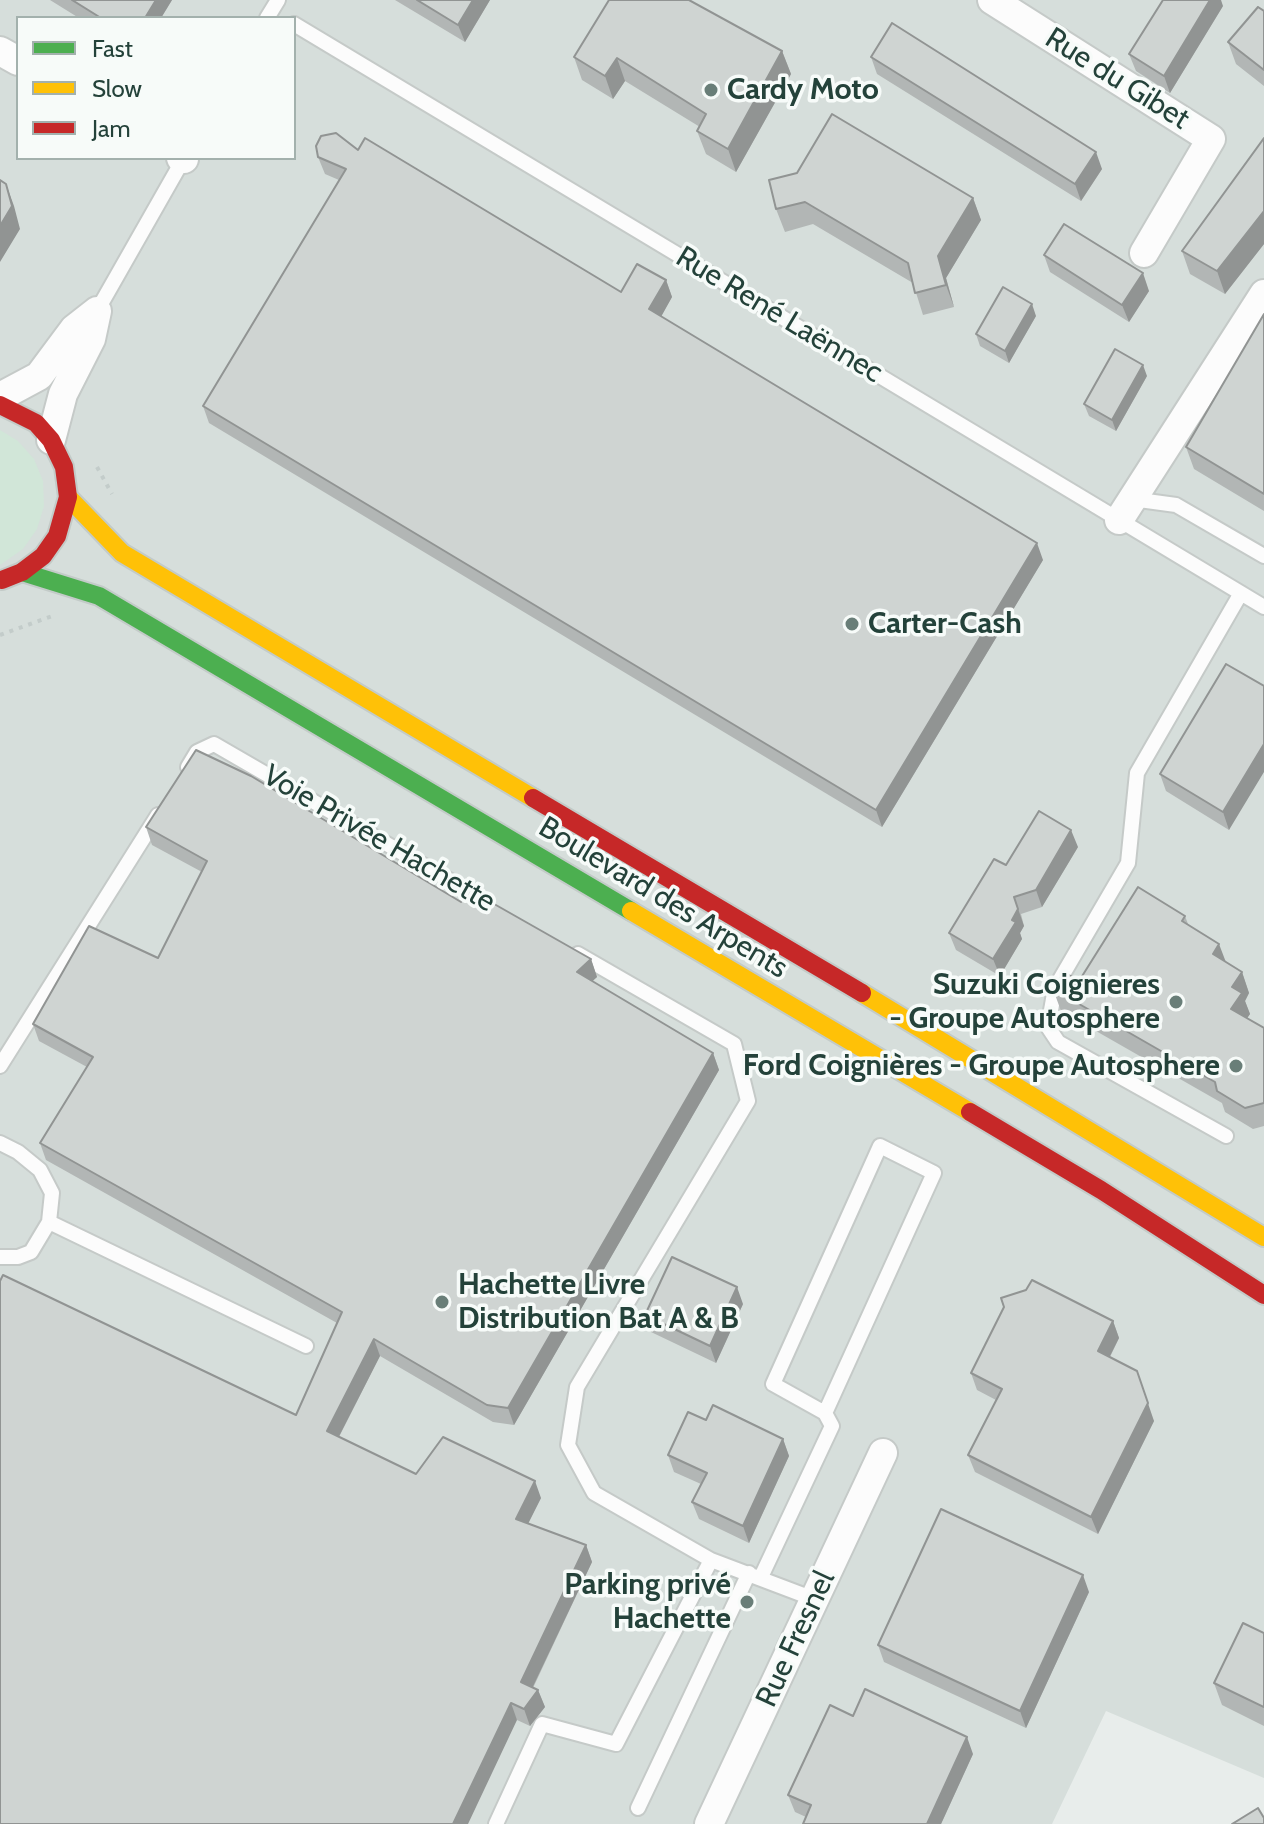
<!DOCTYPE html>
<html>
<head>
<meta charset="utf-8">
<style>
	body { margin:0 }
	#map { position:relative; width:1264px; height:1824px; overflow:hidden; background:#e8edeb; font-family:Cabin,sans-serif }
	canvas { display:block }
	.legend { position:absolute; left:16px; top:16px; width:280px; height:144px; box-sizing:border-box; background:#f7fbf9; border:2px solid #a3b1ad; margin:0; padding:10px 14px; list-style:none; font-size:24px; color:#24423a }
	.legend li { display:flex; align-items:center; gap:16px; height:40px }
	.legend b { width:40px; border:2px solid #a3b1ad }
</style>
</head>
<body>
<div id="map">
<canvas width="1264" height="1824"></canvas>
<ul class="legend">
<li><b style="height:10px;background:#4caf50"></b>Fast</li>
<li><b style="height:10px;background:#ffc107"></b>Slow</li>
<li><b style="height:10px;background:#c62828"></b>Jam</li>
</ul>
</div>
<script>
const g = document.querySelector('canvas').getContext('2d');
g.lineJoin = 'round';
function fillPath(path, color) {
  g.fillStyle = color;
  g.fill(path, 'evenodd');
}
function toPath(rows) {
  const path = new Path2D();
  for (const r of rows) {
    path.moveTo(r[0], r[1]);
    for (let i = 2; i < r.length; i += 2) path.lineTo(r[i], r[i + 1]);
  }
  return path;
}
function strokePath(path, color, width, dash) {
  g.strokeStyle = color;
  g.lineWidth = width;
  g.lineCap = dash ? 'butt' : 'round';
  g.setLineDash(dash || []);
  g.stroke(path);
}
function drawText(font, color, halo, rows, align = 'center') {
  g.font = font + ' Cabin,sans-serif';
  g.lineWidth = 7;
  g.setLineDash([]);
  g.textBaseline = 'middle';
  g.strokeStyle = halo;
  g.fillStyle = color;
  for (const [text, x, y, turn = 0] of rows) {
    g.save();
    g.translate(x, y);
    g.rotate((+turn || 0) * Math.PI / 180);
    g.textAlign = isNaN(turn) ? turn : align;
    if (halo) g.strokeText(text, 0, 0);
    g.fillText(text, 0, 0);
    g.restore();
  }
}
fillPath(toPath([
	[0,0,1264,0,1264,1778,1106,1711,1052,1824,0,1824],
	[18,18,294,18,294,158,18,158]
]), '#d6dedb');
fillPath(toPath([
	[0,430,18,441,34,459,43,481,44,506,37,529,23,549,0,565]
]), '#d1e6d8');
const lane = toPath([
	[267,18,278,0],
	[294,24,1264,607],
	[97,311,184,158],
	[1132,499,1176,505,1264,556],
	[188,767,197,752,214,744,480,898],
	[0,1066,158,815],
	[1226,1136,1058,1042,1048,1027,1055,988,1128,863,1137,773,1241,593],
	[0,1143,18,1152,40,1170,52,1193,49,1222,31,1252,18,1257,0,1257],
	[49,1222,306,1346],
	[711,1560,814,1599],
	[761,1577,832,1426,825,1413,773,1384,880,1146,934,1173,825,1413],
	[638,1808,749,1573],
	[496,1824,542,1724,616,1744,711,1560,594,1493,568,1445,577,1387,748,1101,734,1044,578,954]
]);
const street = toPath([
	[992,0,1211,139,1144,253],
	[0,51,18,61],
	[181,158,184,159],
	[0,397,39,376,74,329,97,311],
	[51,440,63,394,91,339,97,311],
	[1119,520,1264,294],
	[709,1824,883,1453]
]);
const fast = toPath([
	[22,572,99,596,631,911]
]);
const slow = toPath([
	[68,497,122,553,533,798],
	[631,911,970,1112],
	[862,993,1264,1237]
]);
const jam = toPath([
	[0,405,36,423,51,440,64,467,68,497,57,536,43,556,22,572,2,580],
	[533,798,862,993],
	[970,1112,1101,1190,1264,1295]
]);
strokePath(lane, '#c5cac8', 18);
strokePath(street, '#c5cac8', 32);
strokePath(fast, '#c3cbc8', 22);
strokePath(slow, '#c3cbc8', 22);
strokePath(jam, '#c3cbc8', 22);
strokePath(toPath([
	[97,467,112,494],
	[0,635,55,615]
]), '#c3ccca', 4, [4, 6]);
strokePath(lane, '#fcfcfc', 14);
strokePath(street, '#fcfcfc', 28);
strokePath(fast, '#4caf50', 18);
strokePath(slow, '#ffc107', 18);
strokePath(jam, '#c62828', 18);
fillPath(toPath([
	[50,0,172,0,161,18,79,18],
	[395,0,490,0,465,42],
	[1223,6,1170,93,1136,71,1129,54],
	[1264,11,1264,86,1236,64,1228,42],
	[782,51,791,74,736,172,706,154,697,131,700,127,625,81,613,99,582,80,574,57],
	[871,57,1102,169,1081,201,877,74],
	[1264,138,1264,244,1225,294,1190,274,1182,251],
	[358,150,621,292,666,280,672,297,661,316,1043,560,882,827,209,423,203,406,339,180,325,174,318,157],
	[769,180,973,198,981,220,946,278,954,307,923,315,913,283,813,224,785,232,776,209],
	[1044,255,1149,291,1129,322,1050,272],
	[1264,314,1264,511,1194,469,1186,447],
	[1036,316,1009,363,980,346,976,334],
	[1147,376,1116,431,1089,416,1084,404],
	[1264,686,1229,830,1166,791,1160,774],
	[146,827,461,902,591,959,597,977,592,981,713,1053,719,1070,514,1425,493,1422,380,1356,339,1437,416,1474,541,1498,528,1523,586,1545,592,1562,533,1688,538,1690,545,1707,530,1726,517,1720,296,1415,337,1323,46,1160,40,1143,87,1067,39,1041,33,1024,158,958,202,872,152,845],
	[1078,847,1042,907,1021,914,1024,926,1020,933,1022,939,1000,976,956,950,949,933,1006,865],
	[1185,916,1188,924,1226,962,1242,972,1249,993,1245,1001,1250,1014,1247,1018,1264,1028,1264,1126,1253,1129,1225,1112,1222,1103,1061,1011,1053,989,1079,981],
	[743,1304,716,1363,651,1332,645,1315],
	[1113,1321,1119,1338,1110,1357,1154,1421,1098,1534,975,1472,968,1455,996,1400,977,1390,971,1373],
	[706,1420,783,1439,789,1456,749,1543,699,1519,692,1502,701,1484,674,1472,668,1455],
	[1089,1592,1026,1728,884,1662,878,1645],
	[1264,1633,1264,1726,1222,1705,1214,1683],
	[973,1754,941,1824,803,1824,806,1817,795,1812,788,1795]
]), '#b2b6b5');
fillPath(toPath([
	[156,0,172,0,161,18,145,18],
	[473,0,490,0,465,42,458,25],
	[1210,0,1221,0,1223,6,1170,93,1164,76],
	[782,51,791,74,736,172,728,149],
	[617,58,625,81,613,99,605,76],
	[1096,152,1102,169,1081,201,1075,184],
	[6,184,14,206,20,229,0,262,0,226],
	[973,198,981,220,946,278,954,307,946,285,938,256],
	[1264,211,1264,244,1225,294,1217,271],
	[1143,273,1149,291,1129,322,1122,305],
	[666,280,672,297,656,326,649,309],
	[1032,304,1036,316,1009,363,1005,351],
	[1143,365,1147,376,1116,431,1112,420],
	[1037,543,1043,560,882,827,876,810],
	[1264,744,1264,772,1229,830,1223,812],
	[1071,830,1078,847,1042,907,1036,890],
	[1014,897,1024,926,1020,933,1022,939,1000,976,993,959,1012,920],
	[1219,944,1227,965,1213,954],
	[591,959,597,977,584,989,577,972],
	[1242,972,1249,993,1245,1001,1250,1014,1239,1030,1231,1009,1232,987],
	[713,1053,719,1070,514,1425,508,1408],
	[737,1287,743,1304,716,1363,710,1346],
	[1113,1321,1119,1338,1104,1368,1098,1351],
	[374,1339,380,1356,333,1448,327,1431],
	[1137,1371,1154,1421,1098,1534,1091,1517],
	[783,1439,789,1456,749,1543,743,1526],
	[535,1481,541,1498,522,1536,516,1519],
	[586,1545,592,1562,527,1699,521,1682],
	[1083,1575,1089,1592,1026,1728,1020,1711],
	[538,1690,545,1707,530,1726,524,1709],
	[511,1703,517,1720,468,1824,453,1824],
	[967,1737,973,1754,941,1824,927,1824]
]), '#919493');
const building = toPath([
	[72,0,156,0,145,18,101,18,72,0],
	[417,0,473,0,458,25,417,0],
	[609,0,689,0,782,51,728,149,697,131,706,114,617,58,605,76,574,57,609,0],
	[1163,0,1210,0,1164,76,1129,54,1163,0],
	[1258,7,1264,11,1264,70,1228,42,1258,7],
	[892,23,1096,152,1075,184,871,57,892,23],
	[832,114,973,198,938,256,946,285,915,293,908,263,805,202,776,209,769,180,797,173,832,114],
	[336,133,358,150,365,138,621,292,637,264,666,280,649,309,1037,543,876,810,203,406,346,169,318,157,316,146,321,136,336,133],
	[1264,138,1264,211,1217,271,1182,251,1264,138],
	[0,180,6,184,12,206,0,226,0,180],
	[1064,224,1143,273,1122,305,1044,255,1064,224],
	[1003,287,1032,304,1005,351,976,334,1003,287],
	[1264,314,1264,494,1186,447,1264,314],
	[1115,349,1143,365,1112,420,1084,404,1115,349],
	[1226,664,1264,686,1264,744,1223,812,1160,774,1226,664],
	[196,750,251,776,461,902,466,888,591,959,577,972,713,1053,508,1408,487,1405,374,1339,327,1431,416,1474,443,1437,535,1481,516,1519,586,1545,521,1682,538,1690,524,1709,511,1703,453,1824,0,1824,0,1281,3,1275,296,1415,342,1312,40,1143,93,1057,33,1024,89,926,158,958,207,861,146,827,196,750],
	[1039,811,1071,830,1036,890,1014,897,1018,909,1012,920,1016,922,993,959,949,933,994,859,1006,865,1039,811],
	[1138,887,1185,916,1182,921,1219,944,1213,954,1242,972,1232,987,1242,993,1231,1009,1264,1028,1264,1103,1245,1108,1217,1091,1215,1082,1053,989,1064,972,1079,981,1138,887],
	[672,1257,737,1287,710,1346,645,1315,672,1257],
	[1032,1280,1113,1321,1098,1351,1137,1371,1148,1403,1091,1517,968,1455,1002,1389,971,1373,1004,1307,1001,1298,1026,1290,1032,1280],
	[713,1405,783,1439,743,1526,692,1502,707,1473,668,1455,688,1412,706,1420,713,1405],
	[941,1509,1083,1575,1020,1711,878,1645,941,1509],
	[1243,1623,1264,1633,1264,1707,1214,1683,1243,1623],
	[865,1689,967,1737,927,1824,803,1824,811,1805,788,1795,830,1705,853,1716,865,1689],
	[1258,1808,1264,1818,1264,1824,1232,1824,1258,1808]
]);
fillPath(building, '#cfd4d2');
strokePath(building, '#919493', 2);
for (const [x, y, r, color] of [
	[711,90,8,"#697e78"],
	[852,624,8,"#697e78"],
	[1176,1002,8,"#697e78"],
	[1236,1066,8,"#697e78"],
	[442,1302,8,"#697e78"],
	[747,1602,8,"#697e78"]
]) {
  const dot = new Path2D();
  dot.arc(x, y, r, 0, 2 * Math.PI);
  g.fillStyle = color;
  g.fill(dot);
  strokePath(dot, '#f7fbf9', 3);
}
drawText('30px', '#24423a', '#f7fbf9', [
	["Rue du Gibet",1117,79,32],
	["Rue René Laënnec",779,315,31],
	["Voie Privée Hachette",379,839,30],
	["Boulevard des Arpents",663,898,31],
	["Rue Fresnel",796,1639,-65]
]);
drawText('bold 30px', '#24423a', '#f7fbf9', [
	["Cardy Moto",727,90],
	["Carter-Cash",868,624],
	["Suzuki Coignieres",1160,985,"right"],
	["- Groupe Autosphere",1160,1019,"right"],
	["Ford Coignières - Groupe Autosphere",1220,1066,"right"],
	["Hachette Livre",458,1285],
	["Distribution Bat A & B",458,1319],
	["Parking privé",731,1585,"right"],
	["Hachette",731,1619,"right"]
], 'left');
</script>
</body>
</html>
